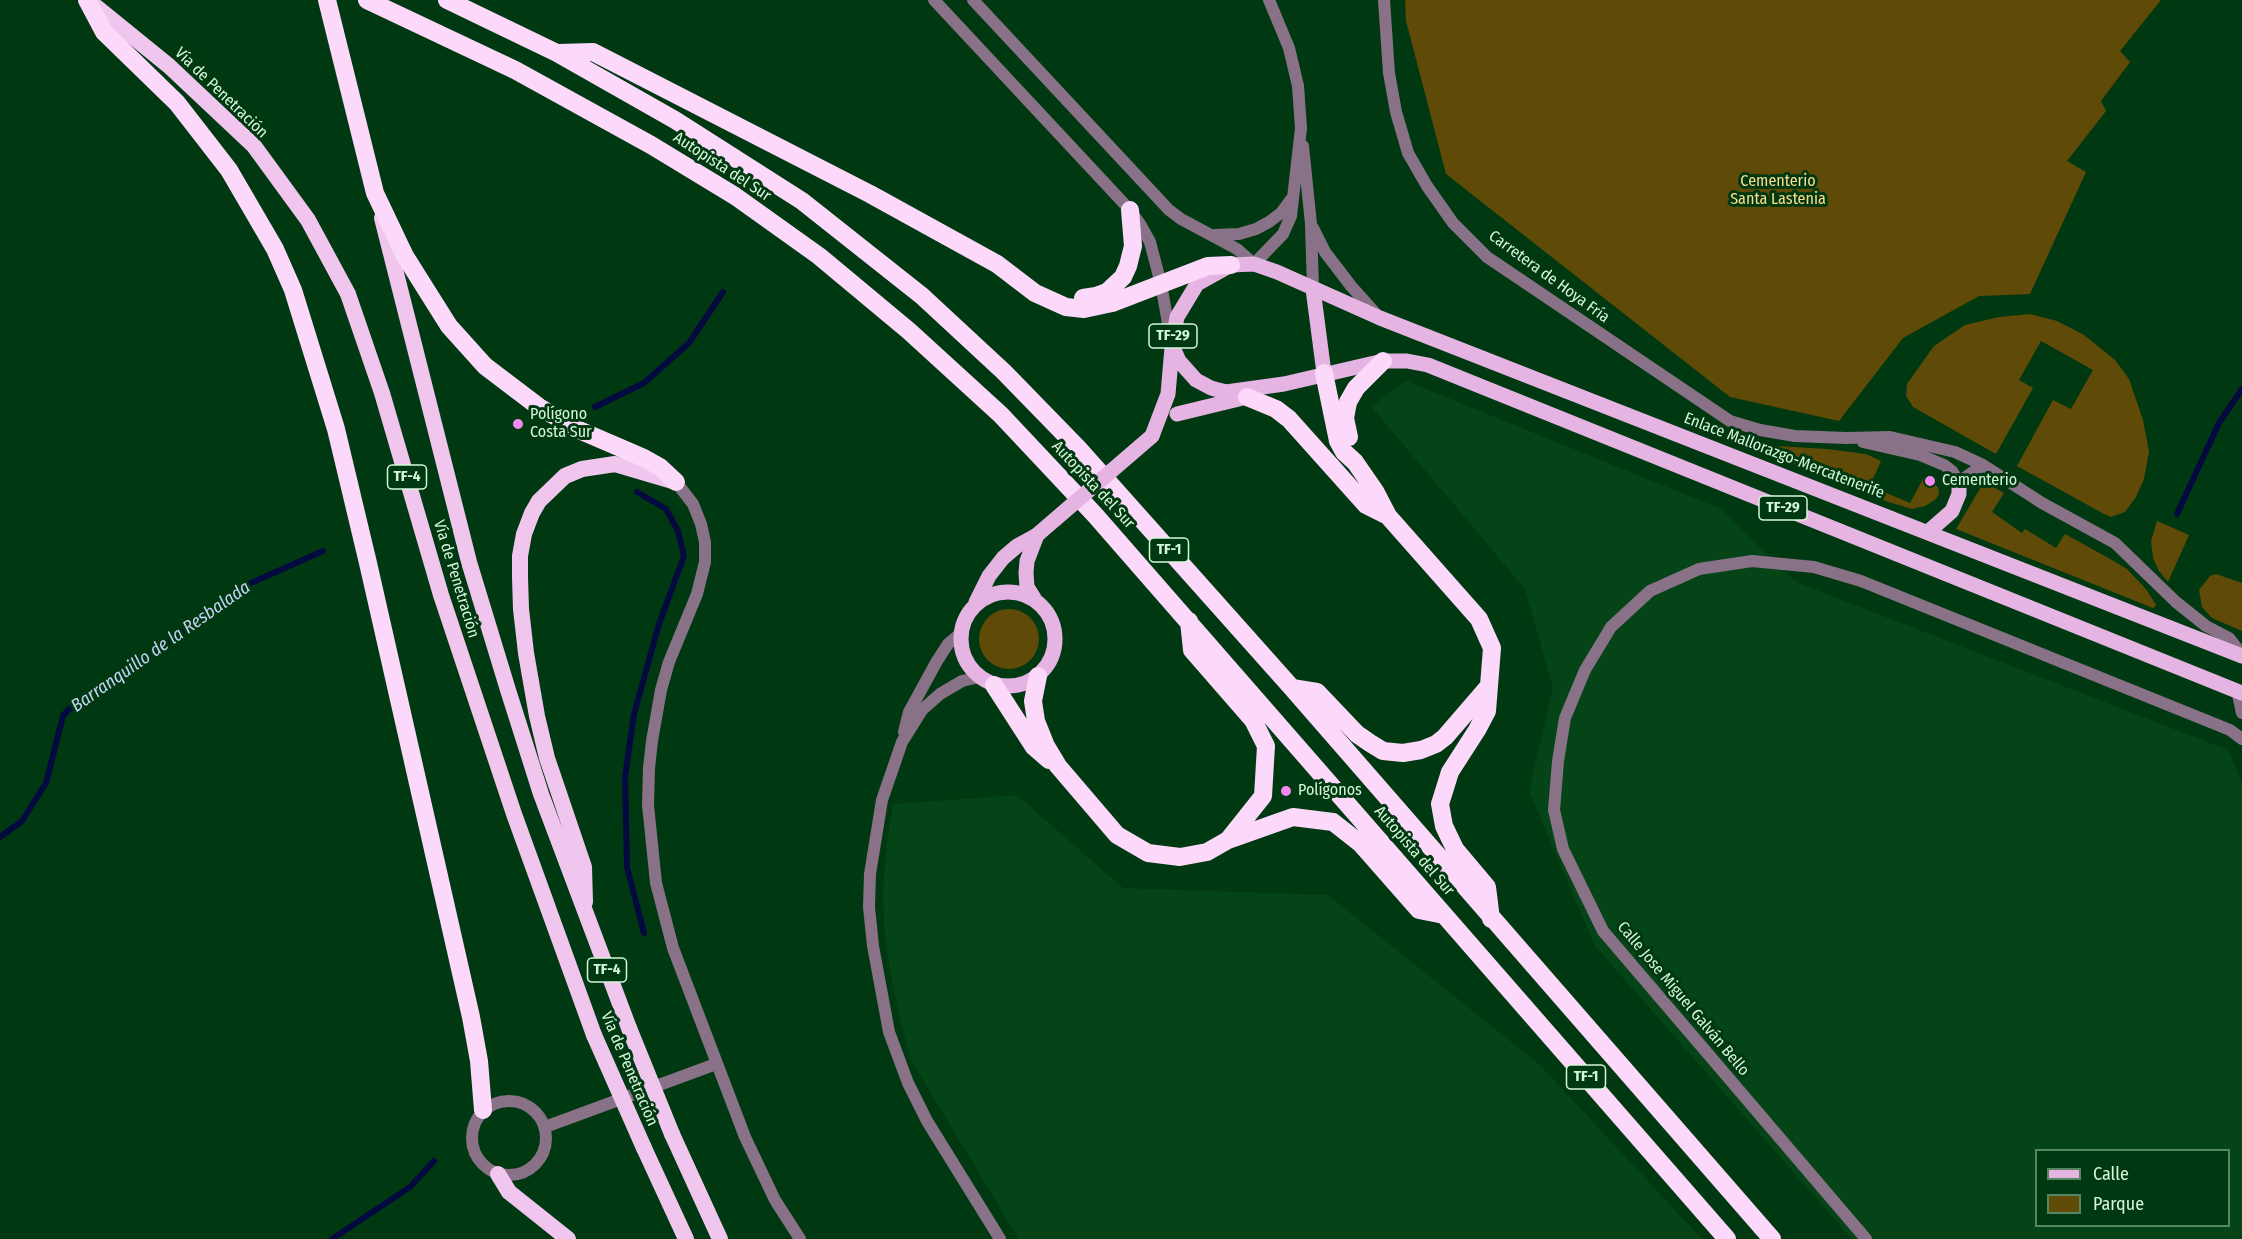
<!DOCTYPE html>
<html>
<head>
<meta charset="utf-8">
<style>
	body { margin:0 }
	#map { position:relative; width:2242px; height:1239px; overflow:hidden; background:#003911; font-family:"Fira Sans Condensed",sans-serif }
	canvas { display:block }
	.legend { position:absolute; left:2035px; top:1149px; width:195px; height:78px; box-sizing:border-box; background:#003911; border:2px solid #558561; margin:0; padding:8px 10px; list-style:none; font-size:18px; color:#d5f7d8 }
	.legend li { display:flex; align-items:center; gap:12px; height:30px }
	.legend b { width:30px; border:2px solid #558561 }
</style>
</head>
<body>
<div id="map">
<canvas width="2242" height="1239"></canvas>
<ul class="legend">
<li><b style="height:8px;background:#e5b4e3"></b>Calle</li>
<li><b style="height:16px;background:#604a07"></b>Parque</li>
</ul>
</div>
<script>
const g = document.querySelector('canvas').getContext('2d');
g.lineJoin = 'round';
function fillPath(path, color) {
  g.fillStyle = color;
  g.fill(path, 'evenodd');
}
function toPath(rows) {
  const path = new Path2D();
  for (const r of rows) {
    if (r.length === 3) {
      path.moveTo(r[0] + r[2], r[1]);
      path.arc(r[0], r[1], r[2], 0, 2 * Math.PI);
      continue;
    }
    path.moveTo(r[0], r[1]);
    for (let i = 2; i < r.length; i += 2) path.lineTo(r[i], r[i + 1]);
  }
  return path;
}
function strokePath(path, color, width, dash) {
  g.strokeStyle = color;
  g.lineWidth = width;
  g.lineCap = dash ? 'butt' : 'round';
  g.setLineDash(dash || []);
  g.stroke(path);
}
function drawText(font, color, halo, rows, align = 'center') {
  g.font = font + ' "Fira Sans Condensed",sans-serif';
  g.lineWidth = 6;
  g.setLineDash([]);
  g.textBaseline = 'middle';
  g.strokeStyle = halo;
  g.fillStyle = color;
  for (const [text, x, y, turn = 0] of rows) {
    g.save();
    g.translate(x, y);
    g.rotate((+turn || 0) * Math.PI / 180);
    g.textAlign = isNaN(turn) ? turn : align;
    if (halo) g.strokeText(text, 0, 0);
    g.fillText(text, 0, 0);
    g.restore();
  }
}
fillPath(toPath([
	[1406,381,1719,508,1796,582,2228,750,2242,784,2242,1239,1852,1239,1595,946,1529,791,1553,688,1525,589,1371,406],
	[2036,1150,2228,1150,2228,1226,2036,1226],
	[1017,795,1123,888,1328,895,1539,1064,1702,1239,1019,1239,912,1062,900,1019,889,964,884,928,883,889,887,844,893,804]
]), '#044417');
fillPath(toPath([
	[1405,0,2161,0,2120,51,2130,62,2101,101,2106,111,2067,161,2086,172,2030,294,1979,296,1903,338,1839,421,1730,397,1446,174,1406,21],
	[2030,314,2057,321,2084,335,2115,360,2129,379,2143,420,2149,451,2144,479,2136,497,2125,512,2111,517,2104,514,2017,466,2053,400,2071,409,2093,370,2041,341,2019,380,2033,388,1996,454,1913,407,1906,396,1907,384,1934,346,1965,325,1999,317],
	[1777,446,1827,449,1866,454,1881,461,1870,486,1910,503,1924,477,1938,487,1939,494,1936,499,1925,506,1912,509,1882,500,1854,486,1776,457],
	[1984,482,2004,493,1992,512,2022,533,2025,529,2056,548,2065,534,2112,560,2127,569,2146,589,2156,605,2153,608,1956,529],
	[2157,521,2189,535,2168,582,2159,571,2153,558,2151,541],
	[2216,574,2242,583,2242,631,2212,618,2202,607,2199,590,2210,576],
	[1009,639,30]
]), '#604a07');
strokePath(toPath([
	[595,407,644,383,689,343,723,292],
	[637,492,666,509,678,531,684,556,659,624,634,714,625,777,627,867,644,933],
	[2177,514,2219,423,2242,389],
	[0,837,22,821,46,783,63,716,68,710,177,636,242,587,323,551],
	[332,1239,410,1187,434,1161]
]), '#04093f', 6);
strokePath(toPath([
	[934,0,1130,210,1140,224,1150,242,1161,284,1171,340],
	[973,0,1169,210,1181,219,1237,249,1254,264,1283,234,1291,216,1301,128,1298,86,1289,48,1269,0],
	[1384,0,1389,73,1396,112,1408,153,1427,186,1453,223,1487,257,1730,421,1760,430,1795,436,1846,438,1890,437,1955,452,1983,465,2042,503,2115,543,2176,602,2206,626,2229,638,2242,655],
	[1303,146,1311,224,1313,289],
	[1313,228,1325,252,1351,286,1377,315],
	[1215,235,1239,234,1256,229,1269,222,1281,213,1292,198],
	[1863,442,1920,455,1944,465,1952,471,1959,482,1983,465],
	[1866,1239,1603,931,1563,849,1554,810,1558,761,1565,718,1585,670,1611,627,1650,591,1699,569,1752,561,1814,567,1861,581,2230,730,2242,739]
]), '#897188', 12);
strokePath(toPath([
	[676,482,693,504,701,524,705,542,705,562,697,594,669,662,661,690,652,741,649,768,648,805,656,883,673,948,745,1137,775,1200,800,1239],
	[979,677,962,681,940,694,922,710,902,742,882,800,870,874,869,907,873,946,889,1032,908,1083,927,1121,1000,1239],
	[2237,690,2242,713],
	[904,732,909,712,937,661,948,644,961,633],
	[509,1138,37],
	[545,1127,716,1064]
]), '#897188', 12);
strokePath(toPath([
	[1313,289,1324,373],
	[1177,414,1247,397],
	[1152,436,1168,394,1172,348],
	[1928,532,1952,511,1959,494,1959,482],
	[1008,639,47],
	[1034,598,1027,587,1026,573,1027,561,1037,535],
	[976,602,989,576,1003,558,1017,546,1037,535],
	[2242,656,1380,318,1277,272,1254,264,1231,265,1197,284,1177,317,1172,345,1179,361,1196,380,1211,388,1226,392,1284,384,1383,361,1407,361,1428,365,2242,693]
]), '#e5b4e3', 15);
strokePath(toPath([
	[89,1,169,66,254,146,308,220,348,294,382,393,441,595,514,814,594,1035],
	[382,218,469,562,508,690,541,794,629,1028],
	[585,902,584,867,547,758,537,716,526,653,521,609,520,577,520,556,524,534,532,513,539,501,565,476,582,469,615,464,676,482],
	[672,1134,720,1239],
	[644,1148,686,1239],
	[498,1174,509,1192,568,1239]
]), '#f0c6ee', 16);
strokePath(toPath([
	[87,0,104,32,177,103,229,170,275,249,293,290,336,429,368,563,471,1017,479,1061,483,1110],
	[327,0,375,193,405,256,449,326,485,366,539,407,579,430,644,458,660,467,676,482],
	[367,0,515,70,651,145,735,196,819,256,909,331,1001,415,1095,515,1727,1239],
	[447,0,557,53,675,120,802,201,922,296,1004,372,1078,448,1292,688,1772,1239],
	[559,53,593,52,870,194,997,264,1035,293,1066,307,1084,309,1112,303,1208,266,1231,265],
	[1083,298,1096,296,1107,292,1123,277,1128,266,1133,246,1130,210],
	[1324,373,1338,441,1344,452,1355,462,1375,491,1388,516,1479,619,1492,648,1487,711,1477,730,1450,772,1440,804,1444,826,1455,849,1487,887,1491,919],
	[1247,397,1276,409,1289,419,1366,505,1388,516],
	[1349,437,1345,418,1348,402,1356,388,1383,361],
	[1189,621,1192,650,1253,720,1266,746,1263,796,1228,840],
	[1038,676,1033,701,1036,721,1046,746,1058,766,1117,835,1148,853,1180,857,1207,852,1228,840,1293,817,1333,822,1361,844,1419,910,1444,915],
	[994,685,1034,747,1049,760],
	[1292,688,1317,692,1357,734,1370,743,1383,751,1403,753,1421,750,1436,744,1445,737,1489,686]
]), '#fcd8fa', 18);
strokePath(toPath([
	[1037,535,1152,436]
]), '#e5b4e3', 15);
strokePath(toPath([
	[629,1028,672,1134],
	[594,1035,644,1148]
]), '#f0c6ee', 16);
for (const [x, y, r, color] of [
	[518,424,6,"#f38af1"],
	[1930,481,6,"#f38af1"],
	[1286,791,6,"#f38af1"]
]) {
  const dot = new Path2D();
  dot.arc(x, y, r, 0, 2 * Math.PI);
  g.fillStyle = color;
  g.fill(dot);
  strokePath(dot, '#003911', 2);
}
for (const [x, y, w] of [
	[1173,336,48],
	[407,477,39],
	[1783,508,48],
	[1169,550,39],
	[607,970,39],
	[1586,1077,39]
]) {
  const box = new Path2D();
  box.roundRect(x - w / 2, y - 12, w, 24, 4.5);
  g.fillStyle = '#003911';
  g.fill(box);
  strokePath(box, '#d5f7d8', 1.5);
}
drawText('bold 15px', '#d5f7d8', null, [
	["TF-29",1173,336],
	["TF-4",407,477],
	["TF-29",1783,508],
	["TF-1",1169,550],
	["TF-4",607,970],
	["TF-1",1586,1077]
]);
drawText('16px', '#d5f7d8', '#003911', [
	["Vía de Penetración",221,93,44],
	["Autopista del Sur",722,167,33],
	["Carretera de Hoya Fría",1549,277,36],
	["Enlace Mallorazgo-Mercatenerife",1784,456,21],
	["Autopista del Sur",1093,485,47],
	["Vía de Penetración",456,579,73],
	["Autopista del Sur",1414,851,49],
	["Calle Jose Miguel Galván Bello",1683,999,50],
	["Vía de Penetración",629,1069,67]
]);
drawText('16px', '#fcdb8d', '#003911', [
	["Cementerio",1778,182],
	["Santa Lastenia",1778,200]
]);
drawText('16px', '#d5f7d8', '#003911', [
	["Polígono",530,415],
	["Costa Sur",530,433],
	["Cementerio",1942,481],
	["Polígonos",1298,791]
], 'left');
drawText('italic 18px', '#c5d3f7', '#003911', [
	["Barranquillo de la Resbalada",161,647,-35]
]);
</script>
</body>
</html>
